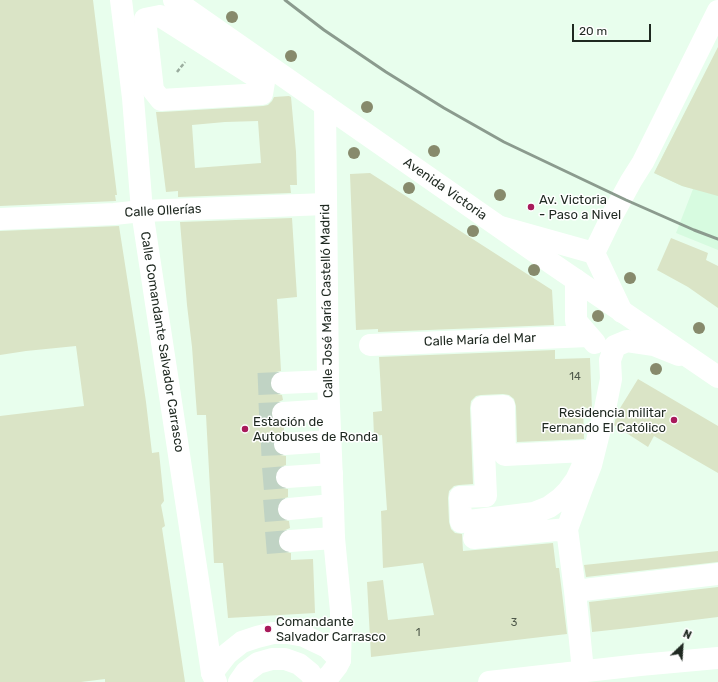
<!DOCTYPE html>
<html>
<head>
<meta charset="utf-8">
<style>
	body { margin:0 }
	#map { position:relative; width:718px; height:682px; overflow:hidden; background:#e8feed; font-family:Rubik,sans-serif }
	canvas { display:block }
	.north { position:absolute; left:662px; top:626px; width:40px; height:40px; -webkit-text-stroke:3px #fff; paint-order:stroke; rotate:25deg; font-size:11px; font-weight:700; line-height:16px; text-align:center; color:#1f2921 }
	.north::after { content:''; display:block; margin:auto; width:14px; height:18px; background:#1f2921; clip-path:polygon(50% 0,100% 100%,50% 72%,0 100%) }
	.scale { position:absolute; left:572px; top:24px; width:79px; height:18px; box-sizing:border-box; border:2px solid #1f2921; border-top:0; padding-left:5px; font-size:12px; line-height:14px; white-space:nowrap; color:#1f2921; -webkit-text-stroke:3px #fff; paint-order:stroke }
</style>
</head>
<body>
<div id="map">
<canvas width="718" height="682"></canvas>
<div class="north">N</div>
<div class="scale">20 m</div>
</div>
<script>
const g = document.querySelector('canvas').getContext('2d');
g.lineJoin = 'round';
function fillPath(path, color) {
  g.fillStyle = color;
  g.fill(path, 'evenodd');
}
function toPath(rows) {
  const path = new Path2D();
  for (const r of rows) {
    path.moveTo(r[0], r[1]);
    for (let i = 2; i < r.length; i += 2) path.lineTo(r[i], r[i + 1]);
  }
  return path;
}
function strokePath(path, color, width, dash) {
  g.strokeStyle = color;
  g.lineWidth = width;
  g.lineCap = dash ? 'butt' : 'round';
  g.setLineDash(dash || []);
  g.stroke(path);
}
function drawText(font, color, halo, rows, align = 'center') {
  g.font = font + ' Rubik,sans-serif';
  g.lineWidth = 3;
  g.setLineDash([]);
  g.textBaseline = 'middle';
  g.strokeStyle = halo;
  g.fillStyle = color;
  for (const [text, x, y, turn = 0] of rows) {
    g.save();
    g.translate(x, y);
    g.rotate((+turn || 0) * Math.PI / 180);
    g.textAlign = isNaN(turn) ? turn : align;
    if (halo) g.strokeText(text, 0, 0);
    g.fillText(text, 0, 0);
    g.restore();
  }
}
fillPath(toPath([
	[718,48,718,250,676,233,693,189,682,186,654,173]
]), '#d7fbe0');
fillPath(toPath([
	[0,0,93,0,117,195,115,195,116,201,0,206],
	[718,47,718,196,682,186,654,173],
	[289,96,291,97,296,152,297,185,290,185,291,193,178,197,178,191,166,192,156,112,162,112,263,106,268,105,272,101,274,97],
	[258,121,261,163,195,168,192,125,225,122],
	[370,173,552,290,554,325,378,332,378,329,356,330,350,174],
	[292,218,297,297,277,299,281,371,276,372,271,377,270,383,272,390,277,394,282,395,283,400,276,403,272,408,271,413,273,420,278,424,284,425,284,432,278,434,274,439,273,444,275,451,280,455,286,456,286,465,280,467,276,472,275,477,277,484,282,488,288,489,288,497,282,499,278,503,277,510,279,516,283,520,289,521,290,528,283,531,279,535,278,541,280,548,285,552,291,553,291,560,313,559,315,613,228,618,223,563,214,563,206,415,197,415,192,347,187,305,180,222],
	[119,226,137,341,146,402,152,453,159,452,164,501,161,505,165,526,162,528,185,682,105,682,105,679,81,682,0,682,0,416,84,406,76,346,26,351,0,355,0,231],
	[671,238,708,253,706,260,718,266,718,308,688,287,657,270],
	[555,350,555,359,590,358,592,410,592,411,583,406,584,439,517,442,516,406,514,399,509,395,503,394,481,395,476,396,471,401,470,408,473,484,459,485,454,486,449,491,448,498,449,522,451,529,455,533,462,534,463,551,475,550,553,543,556,568,559,568,567,634,371,657,367,582,383,580,388,620,434,615,423,563,383,568,381,511,387,510,382,435,374,436,373,412,382,411,379,357],
	[638,379,718,426,718,473,654,436,648,447,614,425,617,413],
	[718,551,718,562,586,577,584,565],
	[718,587,718,617,629,628,592,632,592,631,589,602]
]), '#dae4c6');
strokePath(toPath([
	[258,384,282,383],
	[259,414,283,413],
	[261,445,285,444],
	[263,479,287,477],
	[264,511,289,509],
	[266,543,290,541]
]), '#c0d3c4', 22, [22, 11]);
strokePath(toPath([
	[177,72,185,62]
]), '#9aac9e', 2.5, [4, 2]);
strokePath(toPath([
	[160,16,264,82,262,94,161,100,153,90,145,19,160,16],
	[0,219,114,214,142,211,326,204],
	[501,227,594,253],
	[576,280,576,321,595,343],
	[622,312,594,253,613,214,631,181,643,162,718,11],
	[370,345,589,336],
	[282,383,328,381],
	[504,406,505,455,585,451,582,467,576,480,568,491,560,499,549,507,534,513,461,522,460,497,486,496,482,407,504,406],
	[283,413,329,410],
	[285,444,330,441],
	[287,477,332,474],
	[289,509,333,505],
	[474,538,567,529],
	[290,541,334,538],
	[575,591,718,574],
	[583,671,575,591,567,529,582,488,591,465,605,409,611,379,610,360,615,346,627,341,654,345,679,355],
	[212,673,227,654,242,642,257,637,273,633,288,633,304,636,327,647,340,660]
]), '#fff', 22);
strokePath(toPath([
	[121,0,133,98,142,211,205,626,212,673,216,682],
	[174,0,554,265,718,377],
	[239,682,246,672,258,663,272,659,285,659,299,664,310,673,316,682],
	[322,682,330,675,337,666,340,660,341,627,341,611,334,538,333,505,328,381,325,105],
	[489,682,640,665,718,658]
]), '#fff', 22);
strokePath(toPath([
	[285,0,324,30,386,72,444,108,504,142,626,200,694,230,718,239]
]), '#8b9b8e', 3);
g.fillStyle = '#878a6c';
for (const [x, y] of [
	[232,17],
	[291,56],
	[367,107],
	[434,151],
	[354,153],
	[409,188],
	[500,195],
	[473,231],
	[534,270],
	[630,278],
	[598,316],
	[699,328],
	[656,369]
]) {
  g.beginPath();
  g.arc(x, y, 6, 0, 2 * Math.PI);
  g.fill();
}
for (const [x, y, r, color] of [
	[531,207,4,"#a81a5b"],
	[674,420,4,"#a81a5b"],
	[245,429,4,"#a81a5b"],
	[268,629,4,"#a81a5b"]
]) {
  const dot = new Path2D();
  dot.arc(x, y, r, 0, 2 * Math.PI);
  g.fillStyle = color;
  g.fill(dot);
  strokePath(dot, '#fff', 1.5);
}
drawText('11px', '#4e584a', null, [
	["14",575,377],
	["3",514,623],
	["1",418,633]
]);
drawText('13px', '#1f2921', '#fff', [
	["Avenida Victoria",445,189,35],
	["Calle Ollerías",163,211,-3],
	["Calle José María Castelló Madrid",327,301,-91],
	["Calle María del Mar",480,340,-2],
	["Calle Comandante Salvador Carrasco",162,342,81]
]);
drawText('13px', '#1f2921', '#fff', [
	["Av. Victoria",539,200],
	["- Paso a Nivel",539,215],
	["Residencia militar",666,413,"right"],
	["Fernando El Católico",666,428,"right"],
	["Estación de",253,422],
	["Autobuses de Ronda",253,437],
	["Comandante",276,622],
	["Salvador Carrasco",276,637]
], 'left');
</script>
</body>
</html>
